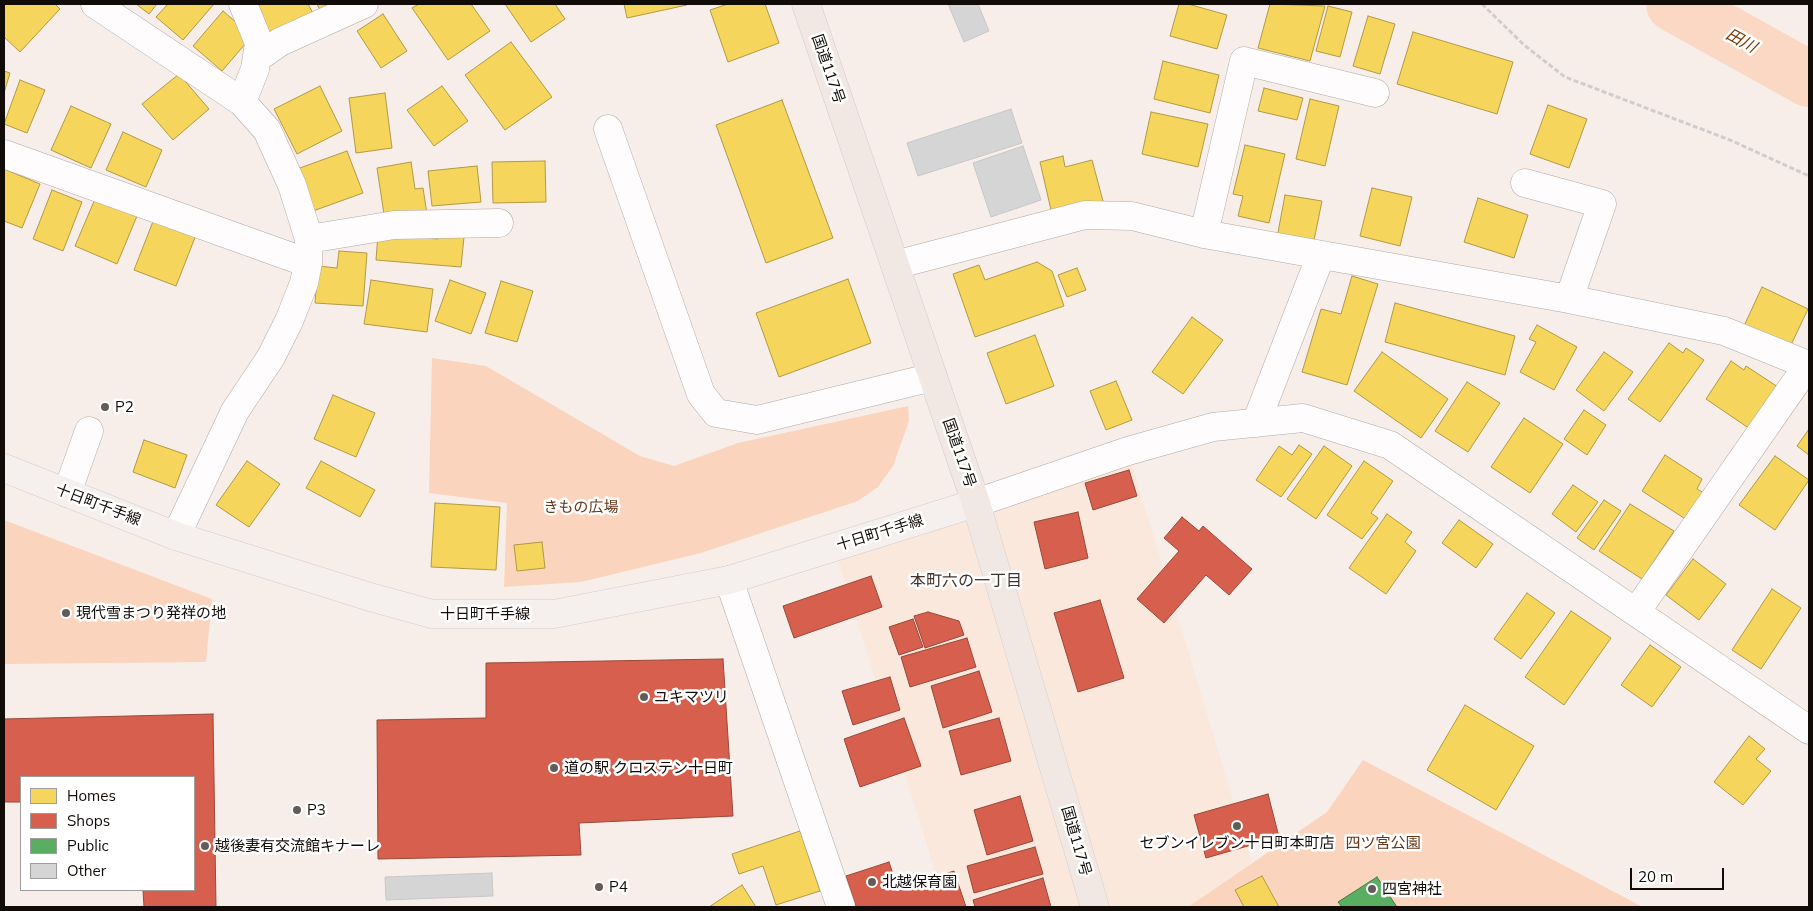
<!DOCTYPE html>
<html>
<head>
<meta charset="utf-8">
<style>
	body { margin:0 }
	#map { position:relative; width:1813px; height:911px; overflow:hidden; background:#f7eeea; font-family:Mulish,sans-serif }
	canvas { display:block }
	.frame { position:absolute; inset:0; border:5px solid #120c08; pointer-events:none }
	.legend { position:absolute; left:20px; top:776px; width:175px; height:115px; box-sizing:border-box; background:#fff; border:1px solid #a09e9c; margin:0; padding:6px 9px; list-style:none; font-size:15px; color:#120c08 }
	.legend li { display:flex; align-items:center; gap:10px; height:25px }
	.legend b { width:25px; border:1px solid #a09e9c }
	.scale { position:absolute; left:1630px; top:868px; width:94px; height:22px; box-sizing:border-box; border:2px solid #120c08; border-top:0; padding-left:6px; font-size:15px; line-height:18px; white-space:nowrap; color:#120c08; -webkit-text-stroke:4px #fff; paint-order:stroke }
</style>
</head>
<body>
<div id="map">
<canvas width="1813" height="911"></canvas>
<div class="frame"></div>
<ul class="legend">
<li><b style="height:14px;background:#f6d55c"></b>Homes</li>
<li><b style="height:14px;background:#d6604d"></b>Shops</li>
<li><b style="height:14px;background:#5aae61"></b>Public</li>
<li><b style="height:14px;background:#d6d5d6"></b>Other</li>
</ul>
<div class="scale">20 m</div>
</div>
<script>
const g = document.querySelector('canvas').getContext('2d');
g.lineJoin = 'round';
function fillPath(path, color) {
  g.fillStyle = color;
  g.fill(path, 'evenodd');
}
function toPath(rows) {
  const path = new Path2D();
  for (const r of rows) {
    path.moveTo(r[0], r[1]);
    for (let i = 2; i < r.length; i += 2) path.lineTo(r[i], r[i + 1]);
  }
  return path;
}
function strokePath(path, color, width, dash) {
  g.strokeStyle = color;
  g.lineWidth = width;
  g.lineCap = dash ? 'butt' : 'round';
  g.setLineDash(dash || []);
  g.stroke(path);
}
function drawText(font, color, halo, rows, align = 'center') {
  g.font = font + ' Mulish,"Noto Sans JP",sans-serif';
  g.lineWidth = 5;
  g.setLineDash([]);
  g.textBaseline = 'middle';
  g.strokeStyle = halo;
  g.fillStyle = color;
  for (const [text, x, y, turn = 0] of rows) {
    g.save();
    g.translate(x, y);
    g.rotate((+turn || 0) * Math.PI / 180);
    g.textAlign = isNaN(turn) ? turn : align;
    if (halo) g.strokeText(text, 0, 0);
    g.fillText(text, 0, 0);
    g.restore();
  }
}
fillPath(toPath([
	[1128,451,1252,863,1188,907,946,907,834,547]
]), '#fbe8dd');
fillPath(toPath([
	[432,358,486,366,640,456,674,466,738,443,908,406,909,421,893,466,878,487,858,501,701,553,581,582,504,587,507,503,429,493],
	[4,520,212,599,206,662,4,664],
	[1363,760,1643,907,1188,907,1327,812]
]), '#fbd4bd');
const homes = toPath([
	[4,4,55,4,60,9,20,52,4,37,4,4],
	[136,4,157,4,149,14,136,4],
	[168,4,214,4,183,40,156,17,168,4],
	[252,4,308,4,314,15,268,39,252,4],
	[317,4,341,4,322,14,317,4],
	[419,4,471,4,490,31,448,60,412,8,419,4],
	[505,4,555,4,565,19,531,42,505,4],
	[624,4,686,4,687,5,627,18,624,4],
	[728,4,765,4,779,43,728,62,710,10,728,4],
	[1179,4,1188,4,1227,15,1217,49,1170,36,1179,4],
	[1270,4,1325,6,1310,61,1258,48,1270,4],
	[1328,6,1352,12,1340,57,1316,51,1328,6],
	[223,11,252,36,222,71,193,46,223,11],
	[383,14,407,51,381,68,357,31,383,14],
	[1368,16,1395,24,1380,74,1353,66,1368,16],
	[1413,32,1513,62,1497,114,1397,84,1413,32],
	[511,42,552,97,505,130,465,75,511,42],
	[1163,61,1219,75,1210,113,1154,99,1163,61],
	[4,71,10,73,4,93,4,71],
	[179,74,209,109,173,140,142,104,179,74],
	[20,80,45,90,27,133,4,124,20,80],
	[320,86,342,131,297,154,274,109,320,86],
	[442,86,468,121,434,146,407,110,442,86],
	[1264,88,1303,98,1297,120,1258,111,1264,88],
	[385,93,392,148,356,153,349,98,385,93],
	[1310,99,1339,106,1325,166,1296,159,1310,99],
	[782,100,833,238,766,263,716,125,782,100],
	[1548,105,1587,119,1569,168,1530,154,1548,105],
	[71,106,111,124,91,168,51,150,71,106],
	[1151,112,1208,124,1198,167,1142,154,1151,112],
	[123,132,162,150,146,187,106,170,123,132],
	[1245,145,1285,154,1269,223,1238,216,1243,196,1233,194,1245,145],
	[347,151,363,193,313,211,297,169,347,151],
	[1063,156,1065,167,1092,160,1103,201,1073,209,1051,210,1040,162,1063,156],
	[545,161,546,202,493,203,492,162,545,161],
	[411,162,415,189,423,188,427,214,385,221,377,168,411,162],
	[477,166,481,202,432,206,428,171,477,166],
	[4,169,40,184,22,228,4,221,4,169],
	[1372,188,1412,197,1400,246,1360,236,1372,188],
	[52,190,82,202,63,251,33,239,52,190],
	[1285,195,1322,201,1313,245,1277,238,1285,195],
	[1478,198,1528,215,1514,258,1464,242,1478,198],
	[95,199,137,216,117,264,75,246,95,199],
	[154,219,196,235,176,286,134,270,154,219],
	[439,224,465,227,461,267,376,260,378,234,438,239,439,224],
	[339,251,367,253,363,306,315,303,318,266,337,268,339,251],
	[1037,262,1052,271,1064,306,975,337,953,274,979,265,985,280,1037,262],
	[1077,268,1086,290,1067,297,1058,275,1077,268],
	[1352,276,1378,284,1347,385,1302,372,1321,309,1341,314,1352,276],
	[848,279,871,343,779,377,756,313,848,279],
	[371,280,433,289,427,332,364,324,371,280],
	[450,280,486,293,471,334,435,321,450,280],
	[501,281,533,291,517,342,485,333,501,281],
	[1762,287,1808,309,1790,347,1744,326,1762,287],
	[1395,303,1515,336,1505,375,1385,342,1395,303],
	[1192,317,1223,340,1183,394,1152,372,1192,317],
	[1537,325,1577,347,1554,390,1520,372,1536,342,1529,339,1537,325],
	[1035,335,1054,386,1006,404,987,353,1035,335],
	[1669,343,1683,353,1686,348,1704,360,1660,422,1628,399,1669,343],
	[1382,352,1448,399,1421,438,1354,391,1382,352],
	[1604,352,1633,372,1604,411,1576,390,1604,352],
	[1731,361,1744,370,1746,366,1778,387,1750,429,1706,399,1731,361],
	[1116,381,1132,420,1106,430,1090,391,1116,381],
	[1467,382,1500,403,1468,452,1435,431,1467,382],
	[333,395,375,413,356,457,314,439,333,395],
	[1584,410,1606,425,1587,455,1564,439,1584,410],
	[1524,418,1563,444,1530,493,1491,467,1524,418],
	[1809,429,1809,455,1797,446,1809,429],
	[144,440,187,455,175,488,133,472,144,440],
	[1299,445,1312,454,1281,497,1256,480,1279,446,1292,455,1299,445],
	[1324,446,1352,466,1316,519,1287,499,1324,446],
	[1665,455,1702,479,1697,489,1704,493,1687,520,1642,491,1665,455],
	[1775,456,1809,480,1775,530,1739,505,1775,456],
	[247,461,280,484,249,527,216,505,247,461],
	[321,461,375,490,360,517,306,488,321,461],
	[1364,461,1393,481,1371,513,1378,518,1362,539,1327,515,1364,461],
	[1573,485,1598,502,1576,532,1552,514,1573,485],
	[1604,500,1621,511,1594,550,1577,538,1604,500],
	[435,503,500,507,496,570,431,567,435,503],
	[1630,504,1674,531,1642,579,1599,551,1630,504],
	[1387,514,1412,532,1405,542,1416,551,1386,594,1349,568,1387,514],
	[1459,520,1493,544,1476,568,1442,543,1459,520],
	[542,542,545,568,517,571,514,545,542,542],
	[1693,559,1726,584,1699,620,1666,595,1693,559],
	[1772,589,1801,608,1761,669,1732,650,1772,589],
	[1527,593,1555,613,1521,659,1494,639,1527,593],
	[1571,611,1611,638,1564,705,1525,677,1571,611],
	[1650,645,1681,667,1652,707,1621,685,1650,645],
	[1465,705,1534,746,1496,810,1427,770,1465,705],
	[1749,736,1765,749,1756,759,1771,771,1743,805,1714,782,1749,736],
	[800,831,820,891,776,905,763,866,739,874,732,854,800,831],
	[1262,876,1279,907,1244,907,1235,890,1262,876],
	[742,885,756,907,709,907,742,885]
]);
fillPath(homes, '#f6d55c');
strokePath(homes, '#b29943', 1);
const shops = toPath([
	[1129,470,1137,496,1093,510,1085,483,1129,470],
	[1078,512,1088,558,1045,569,1034,522,1078,512],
	[1182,517,1199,531,1203,526,1252,569,1229,595,1206,575,1164,623,1137,599,1179,551,1164,538,1182,517],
	[871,576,882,607,794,638,783,606,871,576],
	[1100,600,1124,678,1078,692,1054,613,1100,600],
	[928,612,959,621,964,635,925,648,914,616,928,612],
	[913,619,923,647,899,655,889,627,913,619],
	[967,638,976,667,910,687,901,657,967,638],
	[723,659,733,816,579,823,581,855,378,859,377,720,486,718,486,663,723,659],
	[979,671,992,712,943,728,931,686,979,671],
	[890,677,900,710,853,725,842,691,890,677],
	[213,714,216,907,144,907,143,890,194,890,194,777,21,777,21,802,4,802,4,719,213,714],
	[904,718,921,766,860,787,844,739,904,718],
	[999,718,1011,761,961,775,949,731,999,718],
	[1268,794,1279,837,1206,858,1194,815,1268,794],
	[1020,796,1033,841,987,855,974,810,1020,796],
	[1035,847,1043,874,974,893,967,866,1035,847],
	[889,862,898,889,954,871,966,907,856,907,846,876,889,862],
	[1043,878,1051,907,975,907,973,900,1043,878]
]);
fillPath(shops, '#d6604d');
strokePath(shops, '#9b4738', 1);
const public = toPath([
	[1377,877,1397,907,1342,907,1338,902,1377,877]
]);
fillPath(public, '#5aae61');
strokePath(public, '#447d46', 1);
strokePath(toPath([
	[1674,4,1809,79]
]), '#fad8c4', 56);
const building = toPath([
	[948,4,978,4,989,31,964,42,948,4],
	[1011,109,1022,143,918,176,907,143,1011,109],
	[1023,146,1041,200,991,217,973,163,1023,146],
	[492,873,493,896,386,900,385,877,492,873]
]);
fillPath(building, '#d6d5d6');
strokePath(building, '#c8c7c8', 1);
const minor = toPath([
	[95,4,242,102,267,130,292,185,309,239,308,263,304,283,289,321,271,357,235,411,176,536],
	[257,58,280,42,364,4],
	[242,102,255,69,259,43,243,4],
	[608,129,701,394,716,413,757,420,933,377],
	[4,154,308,263],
	[1525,183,1602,204,1569,299],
	[1204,234,1244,61,1375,93],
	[309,239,394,225,499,223],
	[895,265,1085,215,1132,216,1204,234,1569,299,1724,331,1808,365,1636,612],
	[1256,423,1321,255],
	[67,493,89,431],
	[976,503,1128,451,1213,427,1303,418,1390,445,1809,730],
	[729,580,841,907]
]);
const major = toPath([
	[4,468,176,536,370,597,432,614,554,614,729,580,976,503]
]);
const highway = toPath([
	[806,4,976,503,1095,907]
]);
strokePath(minor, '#b1a9a6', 29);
strokePath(major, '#d1cdcb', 29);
strokePath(highway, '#d1cdcb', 29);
strokePath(toPath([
	[1482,4,1524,45,1565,77,1730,140,1809,176]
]), '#d0cdcc', 3, [5, 2.5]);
strokePath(minor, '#fefcfc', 28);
strokePath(major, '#f5f0ed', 28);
strokePath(highway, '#f1e8e3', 28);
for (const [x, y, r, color] of [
	[105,407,5,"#625b57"],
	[66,613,5,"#625b57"],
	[644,697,5,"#625b57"],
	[554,768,5,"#625b57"],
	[297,810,5,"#625b57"],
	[1237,826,5,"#625b57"],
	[205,846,5,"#625b57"],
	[872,882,5,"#625b57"],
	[599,887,5,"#625b57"],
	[1372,889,5,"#625b57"]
]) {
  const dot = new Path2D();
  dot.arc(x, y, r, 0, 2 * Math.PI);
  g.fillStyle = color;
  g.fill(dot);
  strokePath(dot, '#fff', 2);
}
drawText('15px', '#120c08', '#fff', [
	["国道117号",828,69,71],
	["国道117号",959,453,71],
	["十日町千手線",98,505,21],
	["十日町千手線",880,533,-17],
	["十日町千手線",485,614],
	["国道117号",1076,841,74]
]);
drawText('15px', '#120c08', '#fff', [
	["P2",115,407],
	["現代雪まつり発祥の地",76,613],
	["ユキマツリ",654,697],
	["道の駅 クロステン十日町",564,768],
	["P3",307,810],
	["セブンイレブン十日町本町店",1237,843,"center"],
	["越後妻有交流館キナーレ",215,846],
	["北越保育園",882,882],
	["P4",609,887],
	["四宮神社",1382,889]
], 'left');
drawText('15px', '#653617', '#fff', [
	["きもの広場",581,507],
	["四ツ宮公園",1383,843]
]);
drawText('italic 16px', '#7a3904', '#fff', [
	["田川",1741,41,29]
]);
drawText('16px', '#43342b', '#fff', [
	["本町六の一丁目",966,581]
]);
</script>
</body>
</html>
